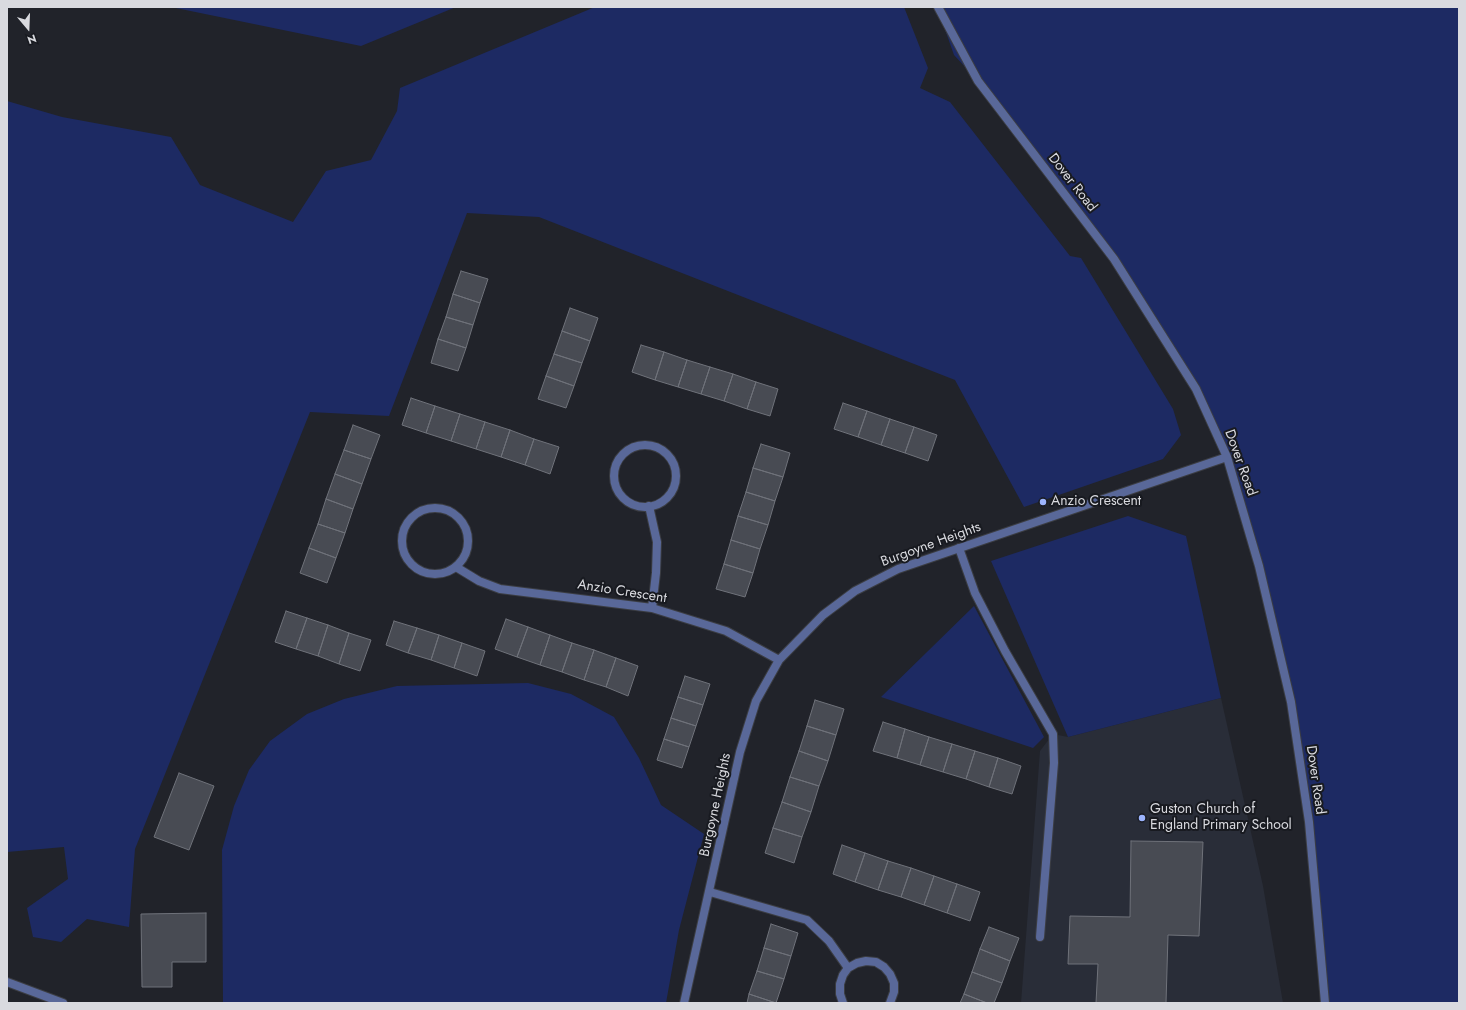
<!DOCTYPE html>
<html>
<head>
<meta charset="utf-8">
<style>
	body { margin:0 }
	#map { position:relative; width:1466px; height:1010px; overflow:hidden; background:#21232a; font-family:Jost,sans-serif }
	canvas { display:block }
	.frame { position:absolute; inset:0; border:8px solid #d9dadf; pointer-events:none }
	.north { position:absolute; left:8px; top:8px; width:40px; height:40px; -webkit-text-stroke:3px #181a20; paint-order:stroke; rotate:161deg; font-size:11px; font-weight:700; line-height:16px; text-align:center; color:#d9dadf }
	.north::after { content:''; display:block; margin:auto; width:14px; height:18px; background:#d9dadf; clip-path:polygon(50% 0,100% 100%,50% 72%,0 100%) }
</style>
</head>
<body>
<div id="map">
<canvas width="1466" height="1010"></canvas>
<div class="frame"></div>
<div class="north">N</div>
</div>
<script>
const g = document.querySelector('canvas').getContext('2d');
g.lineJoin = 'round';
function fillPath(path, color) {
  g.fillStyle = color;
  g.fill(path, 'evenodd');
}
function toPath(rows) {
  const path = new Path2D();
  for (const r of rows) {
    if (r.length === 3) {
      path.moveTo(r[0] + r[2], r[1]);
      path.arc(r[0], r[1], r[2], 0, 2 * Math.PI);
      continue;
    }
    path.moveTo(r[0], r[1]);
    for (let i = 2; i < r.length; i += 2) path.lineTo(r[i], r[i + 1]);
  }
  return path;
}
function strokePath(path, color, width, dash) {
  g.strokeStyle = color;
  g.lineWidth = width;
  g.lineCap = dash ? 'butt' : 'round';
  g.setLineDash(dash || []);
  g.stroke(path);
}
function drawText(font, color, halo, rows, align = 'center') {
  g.font = font + ' Jost,sans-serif';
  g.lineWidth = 4;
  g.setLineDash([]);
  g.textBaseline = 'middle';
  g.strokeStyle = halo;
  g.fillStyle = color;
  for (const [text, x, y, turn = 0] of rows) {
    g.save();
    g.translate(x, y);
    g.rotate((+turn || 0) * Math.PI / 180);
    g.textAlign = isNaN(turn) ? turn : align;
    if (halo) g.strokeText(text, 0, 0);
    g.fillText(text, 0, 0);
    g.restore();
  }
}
fillPath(toPath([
	[1221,698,1263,886,1283,1003,1021,1003,1040,751,1053,734,1068,737]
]), '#292d38');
fillPath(toPath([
	[171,7,456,7,361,46],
	[595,7,904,7,928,68,920,88,950,102,1070,256,1081,258,1173,409,1181,435,1163,459,1024,507,955,380,539,217,467,213,389,416,310,412,135,849,129,927,87,919,61,942,33,937,27,908,68,879,64,847,7,852,7,101,62,117,171,137,200,185,293,222,326,171,371,160,397,111,400,88],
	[937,7,1459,7,1459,1003,1325,1003,1291,702,1227,457,1196,389,1114,259,978,81,954,55],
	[1128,516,1186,536,1221,698,1068,737,991,561],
	[974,606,1044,737,1033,748,881,697],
	[528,683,571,694,614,717,639,758,661,805,704,834,679,930,666,1003,223,1003,222,850,234,806,249,770,270,741,307,714,344,699,397,686]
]), '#1d2a63');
const building = toPath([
	[461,271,488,279,480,303,453,294,461,271],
	[453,294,480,303,473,325,446,317,453,294],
	[570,308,598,318,590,341,562,331,570,308],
	[446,317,473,325,466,348,438,339,446,317],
	[562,331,590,341,582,363,554,354,562,331],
	[438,339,466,348,458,371,431,363,438,339],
	[641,345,664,352,655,380,632,372,641,345],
	[664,352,687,360,678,387,655,380,664,352],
	[554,354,582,363,574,386,546,376,554,354],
	[687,360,710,367,701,394,678,387,687,360],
	[710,367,733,374,724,401,701,394,710,367],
	[733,374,756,382,747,409,724,401,733,374],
	[546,376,574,386,566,408,538,399,546,376],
	[756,382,778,389,770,416,747,409,756,382],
	[411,398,435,406,426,433,402,425,411,398],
	[843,403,867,411,858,437,834,429,843,403],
	[435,406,460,414,451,441,426,433,435,406],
	[867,411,890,419,881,445,858,437,867,411],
	[460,414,485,422,476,449,451,441,460,414],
	[890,419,914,427,905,453,881,445,890,419],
	[485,422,510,430,501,457,476,449,485,422],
	[353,425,380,435,371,459,344,450,353,425],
	[914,427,937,435,928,461,905,453,914,427],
	[510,430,534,439,525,465,501,457,510,430],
	[534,439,559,447,550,474,525,465,534,439],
	[761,444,790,453,783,477,753,468,761,444],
	[344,450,371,459,362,484,335,474,344,450],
	[753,468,783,477,775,501,746,492,753,468],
	[335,474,362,484,353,509,326,499,335,474],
	[746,492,775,501,768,525,738,516,746,492],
	[326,499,353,509,345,533,318,524,326,499],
	[738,516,768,525,760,549,731,540,738,516],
	[318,524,345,533,336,558,309,548,318,524],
	[731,540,760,549,753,573,724,564,731,540],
	[309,548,336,558,327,583,300,573,309,548],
	[724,564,753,573,745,597,716,589,724,564],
	[286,611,307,618,296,649,275,642,286,611],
	[307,618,328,625,318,656,296,649,307,618],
	[506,619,528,627,517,657,495,649,506,619],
	[394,621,417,628,408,653,386,645,394,621],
	[328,625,349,633,339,664,318,656,328,625],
	[528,627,550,635,540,665,517,657,528,627],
	[417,628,439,635,431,660,408,653,417,628],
	[349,633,371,640,360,671,339,664,349,633],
	[439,635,462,643,454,668,431,660,439,635],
	[550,635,572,643,562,672,540,665,550,635],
	[462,643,485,651,477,676,454,668,462,643],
	[572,643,594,650,584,680,562,672,572,643],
	[594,650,616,658,606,687,584,680,594,650],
	[616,658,638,666,628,696,606,687,616,658],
	[685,676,710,684,703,705,678,697,685,676],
	[678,697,703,705,696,726,671,718,678,697],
	[815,700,844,709,836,735,807,726,815,700],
	[671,718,696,726,689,747,664,739,671,718],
	[883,722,905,729,897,758,873,751,883,722],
	[807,726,836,735,828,761,799,751,807,726],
	[905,729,929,737,920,765,897,758,905,729],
	[929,737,952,744,943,772,920,765,929,737],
	[664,739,689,747,682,768,657,760,664,739],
	[952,744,975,751,966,779,943,772,952,744],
	[799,751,828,761,819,786,790,777,799,751],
	[975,751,998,758,989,787,966,779,975,751],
	[998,758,1021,766,1012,794,989,787,998,758],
	[179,773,214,786,189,850,154,837,179,773],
	[790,777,819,786,811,812,782,802,790,777],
	[782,802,811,812,802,837,773,828,782,802],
	[773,828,802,837,794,863,765,853,773,828],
	[1131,841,1203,842,1199,936,1168,935,1166,1003,1096,1003,1098,964,1068,964,1070,916,1130,917,1131,841],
	[842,845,865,853,855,882,833,874,842,845],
	[865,853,888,861,878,890,855,882,865,853],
	[888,861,911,868,901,897,878,890,888,861],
	[911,868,934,876,924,905,901,897,911,868],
	[934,876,957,884,947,913,924,905,934,876],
	[957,884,980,892,970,921,947,913,957,884],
	[206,913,206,962,172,962,172,987,142,987,141,914,206,913],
	[771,924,798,933,791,956,764,948,771,924],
	[989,927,1019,938,1010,961,980,949,989,927],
	[764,948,791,956,784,979,757,971,764,948],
	[980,949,1010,961,1002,983,972,972,980,949],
	[757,971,784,979,776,1003,749,994,757,971],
	[972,972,1002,983,994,1003,987,1003,964,994,972,972],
	[749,994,776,1003,747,1003,749,994],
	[964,994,987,1003,960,1003,964,994]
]);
fillPath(building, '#484b53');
strokePath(building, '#6f727a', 1);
const service = toPath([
	[959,548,975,593,1005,651,1053,734,1054,763,1040,937],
	[7,982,63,1003]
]);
const minor = toPath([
	[938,7,978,81,1114,259,1196,389,1227,457,1259,566,1291,702,1309,822,1325,1003],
	[645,476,31],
	[649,506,657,542,656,573,652,608],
	[435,541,33],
	[456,567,479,581,500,589,652,608,726,631,779,660],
	[710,892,807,920,829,941,848,968],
	[684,1003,740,752,756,701,779,660,823,615,855,591,898,569,1227,457],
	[843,1003,840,994,840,984,843,975,848,968,857,963,866,961,876,962,884,967,890,974,894,983,894,992,890,1003]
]);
strokePath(service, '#3b3d43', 10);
strokePath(minor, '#3b3d43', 10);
strokePath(service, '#596899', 8);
strokePath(minor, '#596899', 8);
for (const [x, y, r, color] of [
	[1043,502,4,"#9cb4fd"],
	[1142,818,4,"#9cb4fd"]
]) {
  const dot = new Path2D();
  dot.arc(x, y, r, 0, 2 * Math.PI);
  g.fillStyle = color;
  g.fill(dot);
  strokePath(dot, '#181a20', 1.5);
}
drawText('14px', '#d9dadf', '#181a20', [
	["Dover Road",1072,183,52],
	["Dover Road",1240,463,70],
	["Burgoyne Heights",931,545,-20],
	["Anzio Crescent",622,592,9],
	["Dover Road",1315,780,82],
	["Burgoyne Heights",716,805,-78]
]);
drawText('14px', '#d9dadf', '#181a20', [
	["Anzio Crescent",1051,502],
	["Guston Church of",1150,810],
	["England Primary School",1150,826]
], 'left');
</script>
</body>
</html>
